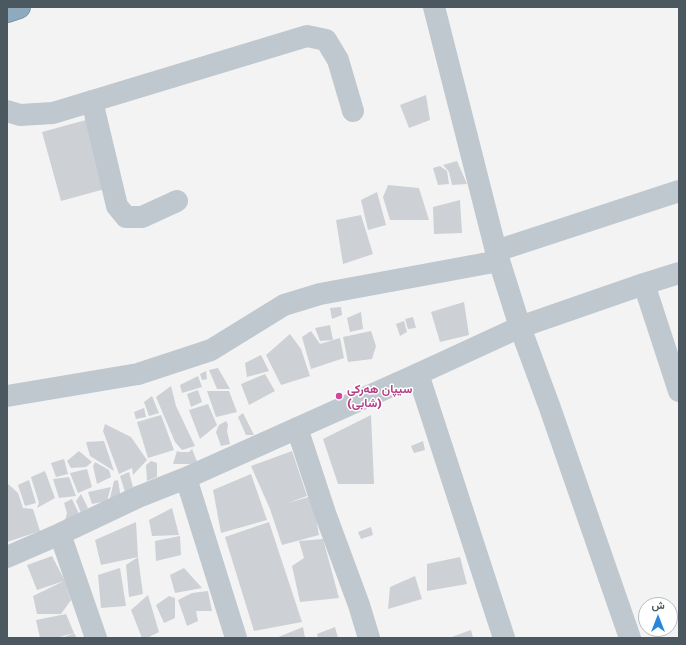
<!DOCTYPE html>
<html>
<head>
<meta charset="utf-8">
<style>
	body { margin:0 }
	#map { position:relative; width:686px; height:645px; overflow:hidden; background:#f4f3f3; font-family:"Work Sans",Vazirmatn,sans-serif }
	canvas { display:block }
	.frame { position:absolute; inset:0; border:8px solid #4b585f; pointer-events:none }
	.north { position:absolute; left:638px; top:597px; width:40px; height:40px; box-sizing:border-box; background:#fff; border:1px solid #b7bcbf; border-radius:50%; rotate:0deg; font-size:11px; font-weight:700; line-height:16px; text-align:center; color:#4b585f }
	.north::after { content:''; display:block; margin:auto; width:14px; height:18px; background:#2687db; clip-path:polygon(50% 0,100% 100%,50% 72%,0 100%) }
</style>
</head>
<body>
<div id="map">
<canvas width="686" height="645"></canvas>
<div class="frame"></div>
<div class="north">ش</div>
</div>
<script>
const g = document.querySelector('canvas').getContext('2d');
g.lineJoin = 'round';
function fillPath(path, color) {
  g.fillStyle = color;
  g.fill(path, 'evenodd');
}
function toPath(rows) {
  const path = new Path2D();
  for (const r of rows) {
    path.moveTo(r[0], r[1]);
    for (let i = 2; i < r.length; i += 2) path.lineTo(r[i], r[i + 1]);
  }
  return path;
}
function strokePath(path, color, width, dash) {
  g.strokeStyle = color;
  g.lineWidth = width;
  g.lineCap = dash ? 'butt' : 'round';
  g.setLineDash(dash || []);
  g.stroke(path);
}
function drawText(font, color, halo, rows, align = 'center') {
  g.font = font + ' "Work Sans",Vazirmatn,sans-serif';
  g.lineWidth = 3;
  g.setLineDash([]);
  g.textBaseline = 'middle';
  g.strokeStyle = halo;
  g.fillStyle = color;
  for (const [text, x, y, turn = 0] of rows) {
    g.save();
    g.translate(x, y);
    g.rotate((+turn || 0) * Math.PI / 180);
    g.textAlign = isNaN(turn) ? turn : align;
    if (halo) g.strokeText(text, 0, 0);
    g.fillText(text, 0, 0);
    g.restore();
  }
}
fillPath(toPath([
	[426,95,430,120,409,128,400,105],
	[86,120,105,189,61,201,42,132],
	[457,161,467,184,452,185,449,172,443,165],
	[440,166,447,171,449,184,438,185,433,168],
	[388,185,419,188,429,220,390,220,383,197],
	[377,192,386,225,368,230,361,200],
	[460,200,462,233,434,234,433,207],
	[361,215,373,254,343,264,336,220],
	[464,302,469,335,440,342,431,312],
	[341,307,342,315,332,319,330,308],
	[361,312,363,329,350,332,347,318],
	[413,317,416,328,408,329,405,319],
	[404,321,407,332,400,336,396,324],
	[330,325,333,340,320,341,315,328],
	[311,331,320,344,340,338,344,358,311,369,302,337],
	[371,331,376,346,372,359,348,362,343,337],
	[290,334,301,349,310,376,281,385,266,355],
	[261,355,269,371,247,377,245,363],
	[218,368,230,389,217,389,209,370],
	[206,371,207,379,202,380,200,374],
	[265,374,275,391,249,405,241,384],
	[198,376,202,387,182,393,180,385],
	[171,386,176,406,195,446,182,450,175,442,156,397],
	[198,390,202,402,191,407,187,394],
	[207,391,229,391,237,412,216,417],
	[152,396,159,413,149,416,144,402],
	[208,404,217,425,200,439,189,410],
	[144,408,146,417,136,419,134,412],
	[243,413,254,435,246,435,238,417],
	[161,415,174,450,148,458,137,422],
	[371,415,374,484,338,484,323,439],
	[226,421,228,425,227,431,230,444,221,446,216,432,219,425],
	[105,424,131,437,147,460,133,475,132,468,119,474,103,431],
	[104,441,114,471,90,456,86,442],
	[423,441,425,450,414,453,411,446],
	[192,449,198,464,173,464,177,451,180,452,189,452],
	[79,451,92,462,86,467,71,468,67,461],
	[292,451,307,496,288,503,312,496,319,535,282,545,270,509,251,466],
	[64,459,68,474,56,477,51,463],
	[151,461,157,463,157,477,147,481,146,465],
	[95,462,109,470,111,477,97,484,93,466],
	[87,469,92,487,78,493,70,473],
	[45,471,55,498,37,508,39,503,31,477],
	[129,472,133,487,125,492,120,476],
	[251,474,267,520,221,533,213,490],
	[69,477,76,496,59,498,53,479],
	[29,480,36,503,25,506,18,485],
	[118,480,121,499,110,498,114,481],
	[7,483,18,493,23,508,33,509,40,531,7,542],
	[111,487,107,501,92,504,88,492],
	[81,494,88,508,81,513,76,501],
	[72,499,82,520,64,524,67,513,64,503],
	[172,508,179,535,152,536,149,520],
	[136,522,138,557,101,565,95,540],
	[269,522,302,622,254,631,225,537],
	[371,527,373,535,361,539,358,532],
	[180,536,181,555,156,561,155,541],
	[323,539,339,598,300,602,292,566,304,558,299,541],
	[52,556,65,581,71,600,61,614,37,614,33,596,64,581,37,590,27,565],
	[138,557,143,594,129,597,126,565],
	[460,557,467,584,427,591,427,564],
	[120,568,126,606,101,608,98,575],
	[184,568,202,588,175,593,170,575],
	[415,576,422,599,388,609,390,587],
	[208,591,212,611,196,611,198,621,187,626,178,600,192,593],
	[148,595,159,632,147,638,142,638,131,610],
	[169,596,175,598,175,618,164,623,156,605],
	[66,614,74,633,77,638,62,638,74,633,56,638,40,638,36,620],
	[303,627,305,638,276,638],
	[335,627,338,638,318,638,317,634],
	[471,630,473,638,449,638]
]), '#cdd0d4');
const highway = toPath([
	[7,11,19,7]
]);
strokePath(highway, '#7995a9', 24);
strokePath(toPath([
	[434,7,496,251,520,327,550,408,630,638],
	[92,101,117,206,126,217,142,217,177,201],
	[7,111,20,115,53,113,307,36,326,40,338,60,353,111],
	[496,251,679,191],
	[644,284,679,391],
	[418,374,504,638],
	[7,396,138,374,211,350,284,305,320,294,499,261],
	[297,428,325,513,359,605,369,638],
	[186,478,236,638],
	[60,534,96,638],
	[7,557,60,534,138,497,186,478,418,374,520,327,644,284,679,273]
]), '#bfc8ce', 22);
strokePath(highway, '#8eaabd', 22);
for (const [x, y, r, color] of [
	[339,396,4,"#d1479c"]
]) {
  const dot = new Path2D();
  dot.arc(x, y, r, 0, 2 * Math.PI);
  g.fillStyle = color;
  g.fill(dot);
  strokePath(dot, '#fff', 1.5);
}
drawText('bold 12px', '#b23c85', '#fff', [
	["سیپان هەرکی",347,389],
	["(شابی)",347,403]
], 'left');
</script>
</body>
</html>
